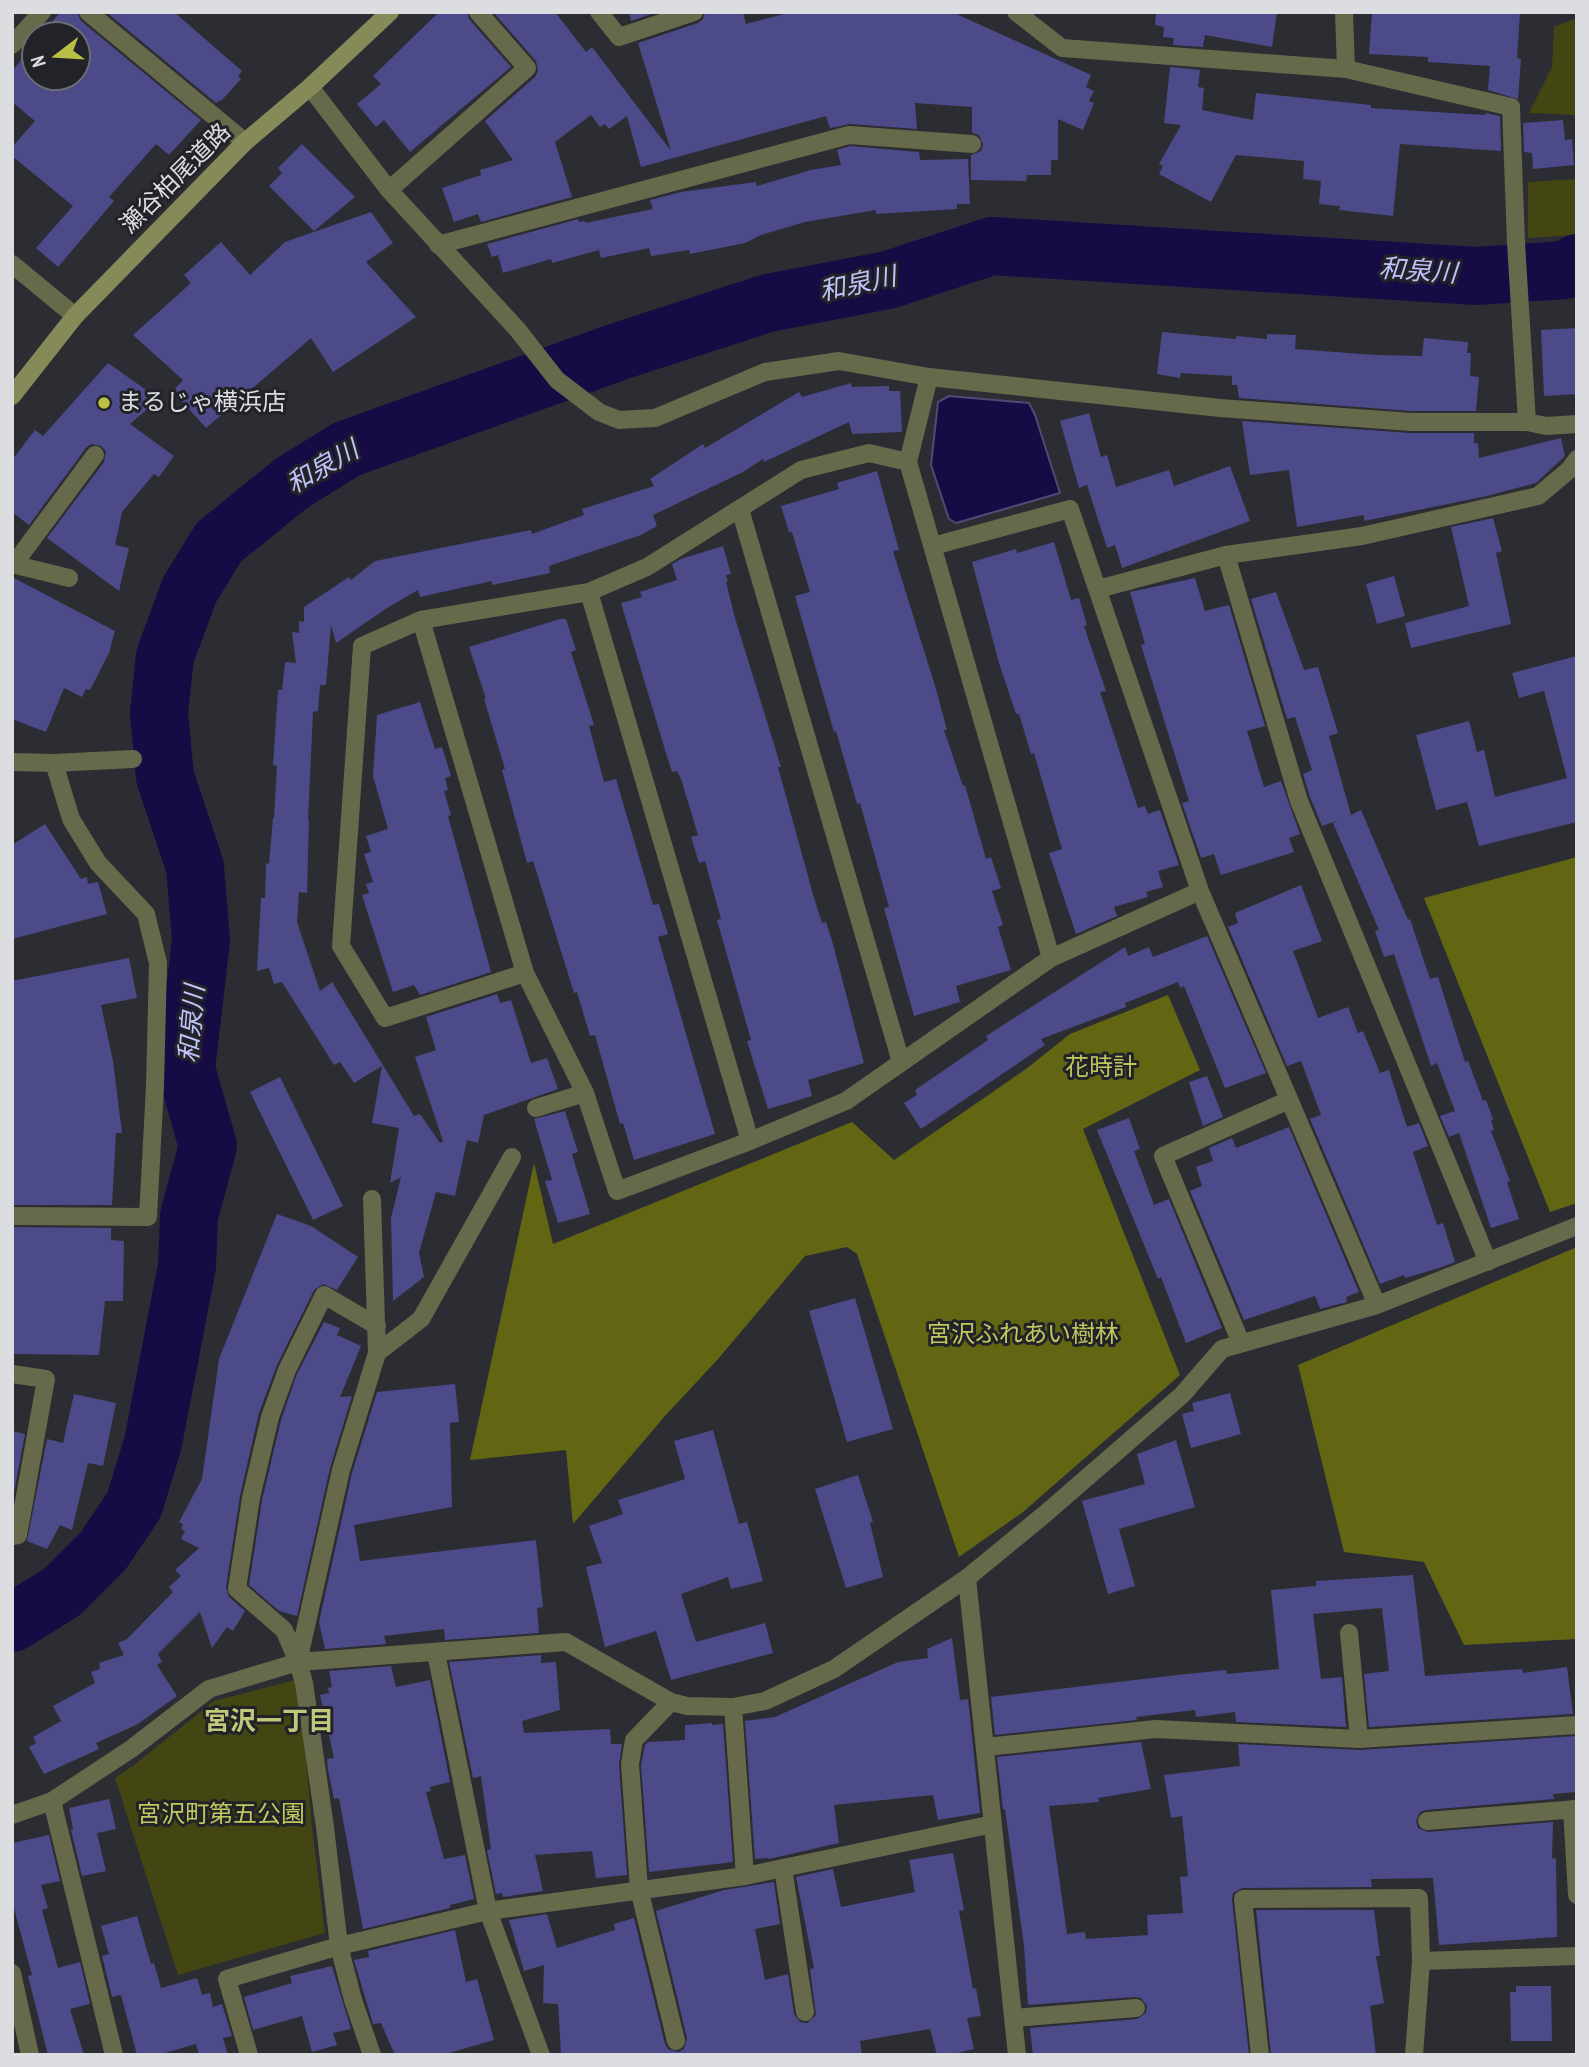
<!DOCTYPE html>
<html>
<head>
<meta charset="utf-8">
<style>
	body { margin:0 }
	#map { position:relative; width:1589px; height:2067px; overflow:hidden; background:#2c2c33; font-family:"PT Sans Narrow",sans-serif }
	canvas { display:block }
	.frame { position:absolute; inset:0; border:14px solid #dcdde1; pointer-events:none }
	.north { position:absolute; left:21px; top:21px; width:70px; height:70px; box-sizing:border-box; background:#222329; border:2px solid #6c6d73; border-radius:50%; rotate:253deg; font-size:19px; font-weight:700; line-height:28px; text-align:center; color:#dcdde1 }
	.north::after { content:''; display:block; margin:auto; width:24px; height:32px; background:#bac045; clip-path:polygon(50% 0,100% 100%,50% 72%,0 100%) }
</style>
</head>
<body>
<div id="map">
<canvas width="1589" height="2067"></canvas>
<div class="frame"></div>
<div class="north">N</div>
</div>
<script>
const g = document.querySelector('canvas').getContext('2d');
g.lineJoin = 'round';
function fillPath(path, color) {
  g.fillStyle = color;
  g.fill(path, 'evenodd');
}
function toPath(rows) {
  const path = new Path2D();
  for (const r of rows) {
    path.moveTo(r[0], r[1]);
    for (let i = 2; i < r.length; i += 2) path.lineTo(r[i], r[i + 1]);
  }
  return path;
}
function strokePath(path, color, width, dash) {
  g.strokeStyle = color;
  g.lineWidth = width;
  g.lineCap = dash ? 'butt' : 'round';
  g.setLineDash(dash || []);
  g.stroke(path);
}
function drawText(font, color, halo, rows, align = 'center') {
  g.font = font + ' "PT Sans Narrow","Noto Sans JP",sans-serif';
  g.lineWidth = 6;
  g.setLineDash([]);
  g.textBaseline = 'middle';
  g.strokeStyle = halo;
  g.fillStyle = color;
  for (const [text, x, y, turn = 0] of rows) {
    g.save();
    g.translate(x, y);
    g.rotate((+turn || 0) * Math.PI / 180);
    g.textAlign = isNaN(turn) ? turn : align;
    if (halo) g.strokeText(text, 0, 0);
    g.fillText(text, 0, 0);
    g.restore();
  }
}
fillPath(toPath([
	[1577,18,1577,122,1574,115,1529,113,1552,67,1554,27],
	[1577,179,1577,235,1528,238,1528,182],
	[299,1679,312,1827,325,1933,178,1975,115,1778,134,1765,214,1701]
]), '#434613');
fillPath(toPath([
	[1577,857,1577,1203,1550,1212,1424,898],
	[1168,995,1200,1070,1083,1129,1180,1375,1023,1512,959,1557,857,1254,847,1247,805,1256,718,1359,665,1416,573,1524,566,1450,470,1460,534,1163,553,1244,852,1122,894,1160,1026,1069,1070,1034],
	[1577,1247,1577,1639,1464,1645,1424,1562,1344,1552,1298,1365]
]), '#626613');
const water = toPath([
	[949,396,1029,403,1035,415,1060,493,956,523,949,519,931,465,938,402,949,396]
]);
fillPath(water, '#160b45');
strokePath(water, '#514a74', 2);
strokePath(toPath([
	[12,1623,62,1592,103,1551,134,1505,153,1443,187,1266,189,1216,208,1146,186,1069,201,940,195,867,165,777,159,713,165,656,190,589,219,542,292,483,347,449,620,351,768,303,888,280,992,246,1476,276,1565,270,1577,263]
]), '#160b45', 58);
fillPath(toPath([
	[60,12,77,12,81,21,201,120,169,155,156,144,109,197,114,201,58,267,36,248,73,206,12,156,12,147,35,121,12,102,12,71,35,43,35,77,77,77,77,35,42,35],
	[106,12,174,12,242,71,238,76,241,79,221,101,220,100,216,103],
	[439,12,467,12,469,19,511,67,410,152,384,120,376,127,357,104,381,84,373,76],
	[493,12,555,12,586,52,592,47,671,151,638,43,698,23,703,19,705,12,743,12,746,24,792,12,952,12,1091,75,1086,87,1094,91,1089,101,1094,103,1083,130,1058,119,1058,160,1051,160,1051,175,1027,175,1026,181,971,180,971,155,981,151,983,144,979,135,972,133,972,107,915,103,917,129,850,124,830,128,826,116,641,167,627,116,609,129,605,124,600,127,591,115,555,142,572,197,481,222,478,214,454,222,442,188,481,175,480,170,513,160,485,121,535,77,538,71,536,61],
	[629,12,657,12,631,21],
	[1156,12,1277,12,1272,47,1205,35,1203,47,1173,45,1174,38,1163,37,1164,27,1155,25],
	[1372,12,1520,12,1517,58,1521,59,1518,99,1488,90,1490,66,1428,62,1428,57,1369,54],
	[1170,67,1200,70,1198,87,1204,88,1202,110,1253,120,1256,93,1371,105,1371,108,1485,115,1486,113,1500,116,1501,151,1400,144,1393,216,1339,210,1340,206,1319,204,1321,181,1303,179,1304,161,1236,155,1211,202,1159,174,1163,166,1159,164,1181,125,1164,123],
	[1563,120,1565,140,1572,139,1574,165,1533,169,1532,153,1524,152,1523,123],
	[302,144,355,197,314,231,269,186,282,173,278,168],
	[850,146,919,152,920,160,968,159,970,204,957,204,957,209,876,214,876,210,805,222,761,235,745,243,690,254,689,250,651,256,649,248,601,258,599,250,552,263,551,259,503,273,498,255,492,257,487,244,578,219,579,222,585,221,585,223,653,209,650,200,681,192,756,182,757,186,811,170,841,165,837,150],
	[371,212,393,243,366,262,416,317,333,372,311,338,206,428,173,391,183,380,133,335,191,283,184,275,221,242,250,275,285,242],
	[1577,328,1577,394,1544,396,1541,330],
	[1162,332,1236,339,1236,336,1267,339,1267,334,1296,335,1295,349,1375,355,1422,356,1424,338,1468,342,1467,353,1471,353,1470,376,1479,377,1476,411,1411,411,1239,398,1237,385,1232,385,1232,376,1181,373,1180,378,1157,374],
	[108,363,159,399,130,424,174,456,159,477,154,474,122,512,115,545,129,548,119,591,47,538,104,462,106,451,101,446,91,444,86,448,29,525,12,512,12,460,35,430,43,436],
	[851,383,852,387,889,386,889,391,900,391,902,432,852,434,849,422,764,462,763,459,743,472,653,515,657,526,641,535,549,566,550,573,492,585,492,581,420,597,418,590,387,608,336,643,331,625,326,685,320,685,318,711,313,712,308,820,309,820,307,893,299,892,297,922,320,991,332,982,414,1116,420,1114,440,1143,443,1141,415,1057,436,1050,426,1017,497,994,500,1003,511,1000,531,1063,547,1058,558,1089,484,1115,478,1143,467,1140,455,1196,436,1192,419,1253,424,1277,393,1301,391,1218,401,1177,390,1183,399,1128,372,1123,382,1066,354,1083,340,1062,334,1065,282,982,274,984,269,968,257,971,261,898,265,898,266,863,269,864,273,818,274,818,277,766,273,765,278,690,282,690,285,662,296,663,292,632,299,633,299,621,304,622,304,607,349,577,351,580,375,561,531,530,532,534,584,515,582,509,654,486,650,479,703,444,705,448,799,392,802,397],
	[1089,413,1101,457,1107,455,1116,487,1169,470,1174,486,1230,466,1250,521,1122,568,1115,545,1107,548,1087,485,1079,488,1060,421],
	[1242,421,1410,433,1474,433,1474,443,1478,443,1479,458,1561,438,1565,456,1536,483,1487,496,1364,521,1364,515,1297,527,1289,470,1250,475],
	[877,471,899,550,893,551,936,689,947,730,944,730,963,786,965,785,986,859,991,857,1001,888,992,891,1003,925,998,927,1011,970,956,986,960,1002,914,1016,884,908,889,907,860,803,857,804,836,731,834,732,795,596,810,592,792,532,789,532,781,506,839,489,837,483],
	[1493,518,1502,551,1496,553,1511,624,1411,648,1405,623,1469,606,1451,527],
	[1054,542,1071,600,1079,598,1087,625,1084,626,1106,691,1100,692,1138,808,1145,806,1148,814,1160,810,1179,865,1158,871,1163,887,1146,892,1148,897,1114,907,1117,916,1076,934,1049,853,1062,849,1034,753,1031,754,1019,714,1016,714,999,663,972,562,1016,549,1017,553],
	[723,546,731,574,726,575,728,581,726,582,735,618,781,767,778,767,814,898,822,923,826,922,833,944,864,1063,808,1080,812,1096,768,1109,747,1041,751,1040,717,920,721,919,705,861,699,863,691,837,698,835,681,779,677,771,672,772,665,750,621,603,642,597,640,592,677,580,672,564,681,559],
	[1394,576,1405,616,1377,624,1366,584],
	[12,577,115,631,109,653,90,690,86,689,82,697,64,688,46,732,12,719],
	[1195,578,1205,611,1229,605,1265,726,1247,731,1264,787,1281,781,1300,834,1289,838,1294,852,1221,875,1214,854,1201,858,1182,803,1189,801,1141,645,1145,644,1130,592],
	[1276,592,1304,670,1318,667,1338,733,1329,736,1351,815,1361,810,1408,920,1410,919,1430,979,1438,977,1465,1062,1468,1061,1483,1101,1486,1100,1493,1119,1491,1120,1494,1130,1491,1131,1510,1181,1507,1182,1519,1219,1491,1228,1459,1133,1449,1137,1440,1116,1455,1111,1437,1063,1431,1066,1394,954,1384,957,1375,931,1379,930,1333,823,1339,820,1322,826,1310,797,1303,774,1312,770,1295,717,1287,719,1251,599],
	[560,619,566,619,576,650,571,652,594,725,589,726,604,782,616,779,653,905,659,904,668,934,658,937,715,1134,634,1160,623,1123,620,1124,595,1035,590,1036,577,992,574,993,533,861,527,863,502,770,505,769,484,699,486,699,469,647],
	[1577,656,1577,822,1479,846,1467,802,1436,810,1416,735,1469,721,1477,752,1484,750,1495,797,1567,778,1544,691,1519,698,1512,673],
	[420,702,435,749,442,747,451,776,445,778,448,790,444,791,451,815,448,816,491,972,420,995,414,985,393,992,362,895,369,893,366,884,373,882,364,854,371,852,366,836,388,829,373,776,377,715],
	[45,824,81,879,87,877,88,884,98,882,107,914,12,939,12,845],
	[1301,885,1322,941,1293,951,1318,1018,1348,1007,1358,1033,1363,1031,1380,1073,1389,1070,1407,1127,1419,1123,1428,1146,1413,1152,1437,1225,1443,1223,1455,1262,1442,1267,1405,1278,1404,1275,1380,1284,1310,1119,1321,1115,1301,1061,1287,1066,1228,927,1238,923,1235,913],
	[1207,936,1266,1073,1225,1088,1184,986,1180,988,1178,982,1125,1003,1126,1007,1041,1039,1045,1045,921,1129,904,1103,917,1095,915,1090,988,1040,986,1036,1125,947,1128,956,1149,947,1153,957],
	[129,958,137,998,101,1005,113,1061,122,1133,116,1133,112,1205,12,1205,12,981],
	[1207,1076,1223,1117,1203,1126,1189,1082],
	[280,1077,343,1206,313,1220,250,1092],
	[565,1111,578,1152,572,1154,590,1214,558,1223,545,1181,552,1180,534,1119],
	[1129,1118,1140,1149,1134,1151,1154,1205,1169,1199,1222,1328,1186,1343,1161,1277,1158,1279,1097,1130],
	[1289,1127,1359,1292,1346,1297,1347,1302,1320,1309,1315,1296,1244,1320,1190,1191,1202,1186,1196,1167,1213,1161,1209,1148,1232,1138,1236,1148],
	[277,1214,311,1226,358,1257,337,1290,323,1284,314,1290,277,1365,259,1413,240,1496,226,1587,229,1597,245,1611,233,1631,227,1627,212,1648,200,1612,158,1654,162,1662,157,1665,177,1696,138,1724,96,1743,99,1749,44,1774,29,1747,36,1743,33,1737,61,1721,53,1706,95,1683,91,1672,100,1669,99,1663,124,1655,118,1643,127,1639,173,1592,169,1587,181,1576,175,1570,199,1548,181,1539,185,1531,181,1529,183,1524,179,1522,202,1479,219,1359],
	[12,1227,111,1228,111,1240,124,1241,123,1301,105,1301,99,1355,12,1354],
	[855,1298,893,1429,847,1442,809,1311],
	[324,1322,340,1328,337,1335,361,1346,340,1397,352,1396,330,1468,297,1616,279,1611,249,1585,262,1500,281,1420,297,1374],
	[455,1384,459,1422,450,1423,452,1507,354,1525,360,1561,536,1540,543,1607,537,1608,539,1633,445,1640,444,1629,384,1636,386,1644,325,1649,319,1622,352,1473,377,1392],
	[1230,1393,1241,1434,1191,1448,1182,1414,1194,1411,1192,1403],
	[74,1394,116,1403,103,1466,88,1463,72,1530,60,1525,47,1549,27,1541,47,1439,63,1443],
	[713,1430,739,1524,747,1522,763,1581,731,1589,728,1577,681,1594,696,1642,765,1623,773,1653,671,1680,656,1631,605,1647,586,1567,602,1563,589,1526,623,1514,618,1500,685,1479,674,1441],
	[12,1431,25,1434,12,1503],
	[1176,1440,1195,1507,1119,1529,1135,1586,1108,1594,1082,1501,1145,1484,1137,1454],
	[858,1475,873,1522,870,1523,883,1577,846,1588,815,1489],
	[1413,1575,1425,1676,1522,1669,1523,1673,1567,1667,1573,1714,1369,1727,1364,1674,1389,1671,1382,1608,1313,1614,1321,1679,1342,1677,1346,1727,1236,1722,1235,1712,1196,1717,1195,1710,1136,1717,1137,1720,995,1735,991,1697,1177,1675,1226,1670,1227,1674,1279,1669,1271,1590,1316,1586,1316,1581],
	[952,1638,960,1700,968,1699,980,1813,938,1820,933,1795,834,1805,839,1843,769,1859,768,1858,755,1859,745,1721,775,1717,898,1662,928,1658,927,1649],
	[541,1655,541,1663,556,1662,560,1710,522,1721,524,1733,610,1729,611,1744,622,1744,619,1765,627,1875,596,1878,592,1851,535,1855,543,1891,503,1897,502,1893,496,1894,487,1850,491,1849,481,1776,473,1778,449,1662],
	[391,1666,396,1687,430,1680,450,1782,430,1787,431,1791,426,1792,444,1859,465,1855,474,1899,450,1905,450,1908,363,1929,339,1798,334,1799,328,1770,327,1759,334,1758,320,1695,329,1693,328,1688,332,1687,329,1671],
	[712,1723,712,1725,723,1724,733,1862,649,1872,641,1765,645,1745,648,1742,685,1740,685,1725],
	[1576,1736,1577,1792,1553,1794,1554,1799,1426,1810,1420,1812,1416,1821,1418,1828,1428,1832,1553,1822,1552,1858,1556,1859,1557,1937,1439,1945,1433,1878,1371,1879,1372,1887,1242,1888,1233,1893,1232,1900,1249,2055,1033,2055,1030,2028,1137,2019,1146,2013,1147,2006,1141,1998,1135,1997,1028,2005,1024,1946,1005,1809,1003,1809,997,1757,1141,1742,1151,1789,1098,1798,1099,1802,1049,1806,1067,1934,1085,1932,1086,1939,1148,1935,1147,1915,1183,1913,1180,1877,1188,1876,1182,1816,1171,1818,1164,1775,1240,1766,1238,1744,1360,1750],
	[109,1799,116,1829,97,1833,106,1871,82,1876,71,1830,73,1829,69,1808],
	[49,1835,60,1881,41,1885,48,1908,42,1910,58,1968,80,1962,90,2004,70,2009,84,2055,48,2055,28,1976,32,1975,12,1901,12,1843],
	[953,1853,964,1910,959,1911,973,1989,976,1988,981,2016,967,2018,974,2049,949,2055,937,2055,930,2029,860,2041,862,2055,561,2055,558,2004,543,2003,544,1965,524,1971,509,1920,547,1914,557,1948,615,1930,614,1924,634,1918,665,2044,668,2049,678,2052,684,2049,687,2038,656,1911,724,1890,774,1882,780,1924,755,1929,765,1980,788,1974,794,2014,800,2022,807,2023,816,2015,810,1969,814,1968,796,1877,833,1869,841,1907,915,1892,909,1860],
	[1256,1910,1374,1910,1380,1956,1376,1956,1384,2003,1370,2006,1376,2055,1271,2055],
	[137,1916,151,1964,154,1963,161,1988,197,1978,202,1995,210,1993,213,2007,222,2004,232,2036,223,2038,228,2055,199,2055,196,2044,158,2055,137,2055,121,1995,112,1997,102,1956,109,1954,101,1926],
	[455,1930,466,1982,477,1979,494,2040,442,2055,395,2055,381,2023,373,2024,354,1960,369,1957,368,1951],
	[332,1966,351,2029,333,2033,337,2045,312,2052,302,2016,253,2030,244,1997,292,1983,290,1976],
	[1516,1986,1551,1986,1552,2041,1511,2041,1510,1992,1516,1992]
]), '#4c4a88');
strokePath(toPath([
	[88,12,245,142],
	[12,45,42,12],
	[12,564,69,578],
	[14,564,95,455],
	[1349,1633,1359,1739],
	[671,1702,634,1740,630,1764,639,1889,676,2041],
	[733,1707,745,1876],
	[1572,1809,1577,1895],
	[1427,1821,1577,1809],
	[783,1868,805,2012],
	[12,1973,30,2055],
	[1014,2018,1136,2008]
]), '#66694a', 18);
strokePath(toPath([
	[599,12,619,37,694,12],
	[1016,12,1062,48,1346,69,1511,107,1516,243,1527,422],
	[1344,12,1346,69],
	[310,87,389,190,517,329,557,380,599,412,619,420,655,418,765,372,839,361,929,377,1220,408,1411,422,1527,422,1546,426,1577,424],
	[389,190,527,68,478,12],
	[438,245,849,135,972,144],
	[12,264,75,316],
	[929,377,908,462,1051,958],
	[740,509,901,1062],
	[933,546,1070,509,1200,891,1377,1305],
	[1226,555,1299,801,1488,1262],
	[1098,589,1226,555,1362,536,1538,496,1569,470,1577,459],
	[589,592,750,1141],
	[421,620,525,973,585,1093,617,1191,750,1141,846,1101,1051,958,1200,891],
	[12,762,54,763,133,759],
	[525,973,385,1018,341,946,362,646,421,620,589,592,647,567,801,470,869,453,908,462],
	[536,1108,585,1093],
	[372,1199,377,1353,421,1319,512,1157],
	[12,1216,148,1217,155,1086,158,963,146,914,98,863,71,819,54,763],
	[1241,1343,1163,1156,1289,1100],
	[12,1374,46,1379,18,1535,12,1536],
	[967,1578,1017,2055],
	[436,1653,488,1911,541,2055],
	[298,1662,341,1470,377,1353],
	[986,1747,1156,1729,1359,1739,1577,1725],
	[52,1801,114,2055],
	[12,1815,52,1801,131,1749,209,1689,298,1662,566,1642,671,1702,687,1706,733,1707,765,1701,834,1669,967,1578,1045,1514,1182,1395,1222,1349,1377,1305,1577,1226],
	[1421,1961,1577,1956],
	[249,2055,227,1979,339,1946,488,1911,745,1876,993,1824],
	[372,2055,353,2000,339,1946,325,1827,304,1683,298,1662,284,1630,237,1589,251,1498,270,1417,287,1370,324,1295,377,1326],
	[1260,2055,1243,1899,1419,1898,1421,1961,1414,2055]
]), '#66694a', 18);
strokePath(toPath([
	[12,396,75,316,245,142,310,87,390,12]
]), '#868a59', 18);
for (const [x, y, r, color] of [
	[104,403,7,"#bac045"]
]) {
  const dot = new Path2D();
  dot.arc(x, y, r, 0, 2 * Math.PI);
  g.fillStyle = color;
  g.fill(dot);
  strokePath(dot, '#222329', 2.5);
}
drawText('24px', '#dcdde1', '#222329', [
	["瀬谷柏尾道路",176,179,-45]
]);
drawText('24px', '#dcdde1', '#222329', [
	["まるじゃ横浜店",118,403]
], 'left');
drawText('24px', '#c1c75d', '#222329', [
	["花時計",1101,1068],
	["宮沢ふれあい樹林",1023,1335],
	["宮沢町第五公園",221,1815]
]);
drawText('italic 26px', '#c0c2fa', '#222329', [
	["和泉川",1418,272,4],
	["和泉川",858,285,-12],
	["和泉川",323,468,-30],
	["和泉川",193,1024,-85]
]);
drawText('bold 26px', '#c2c87a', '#222329', [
	["宮沢一丁目",269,1723]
]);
</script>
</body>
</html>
